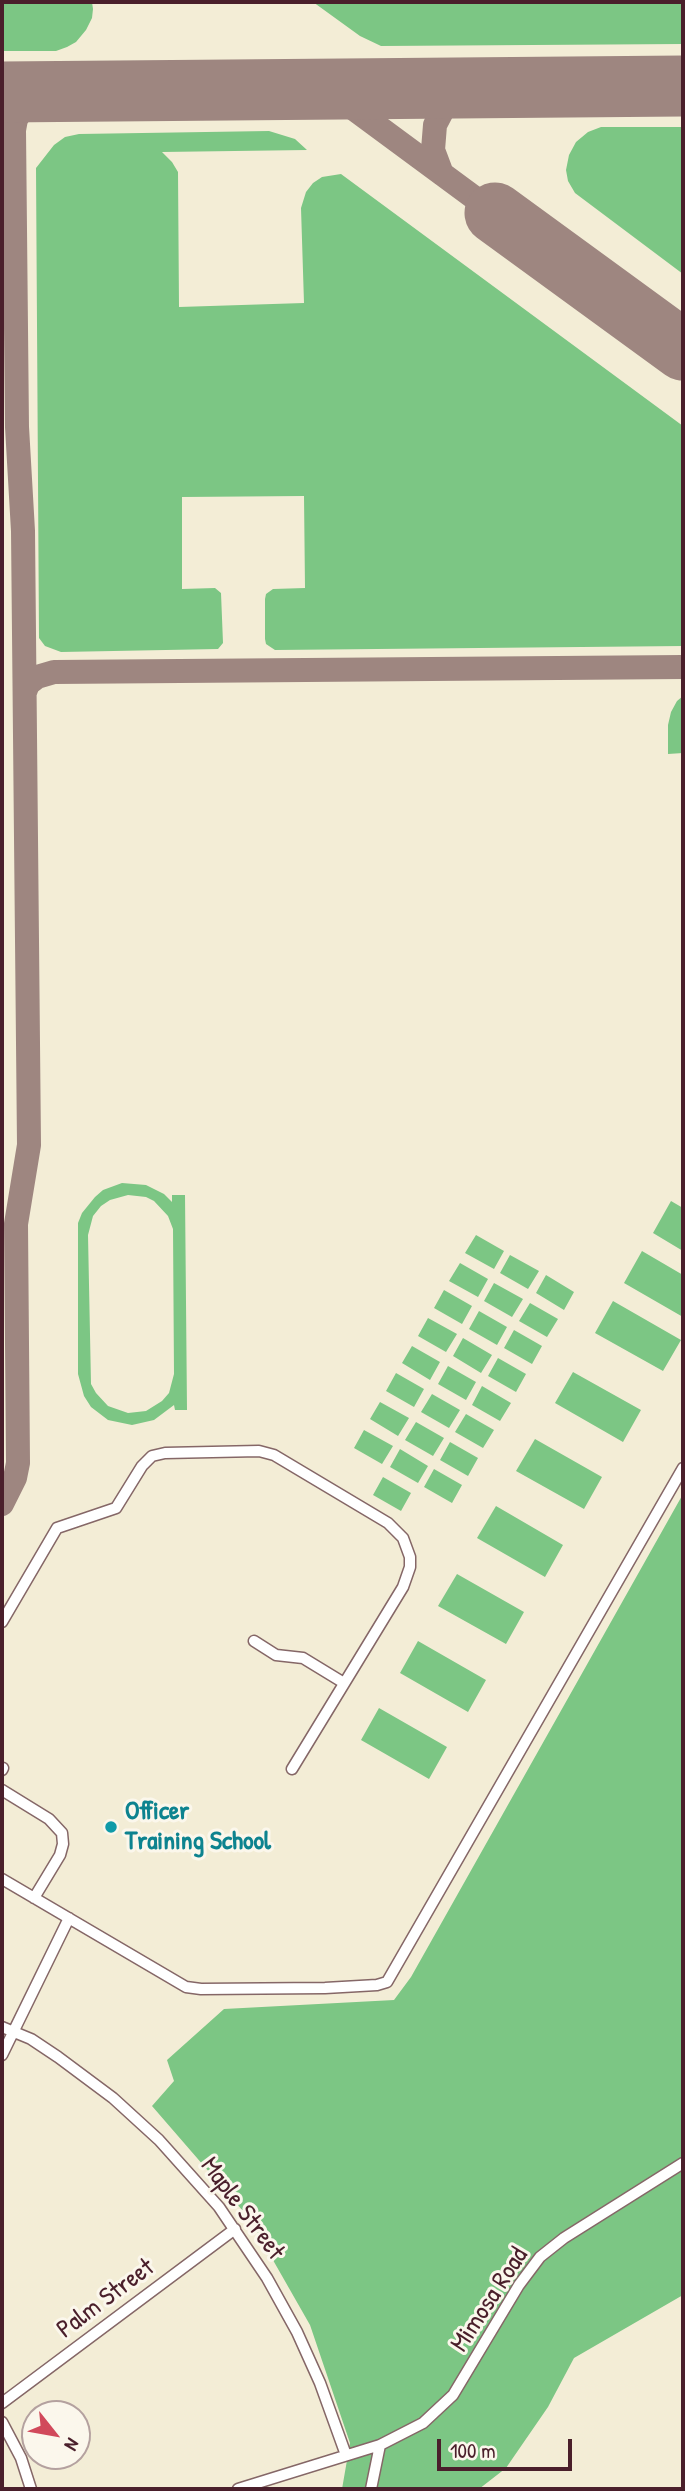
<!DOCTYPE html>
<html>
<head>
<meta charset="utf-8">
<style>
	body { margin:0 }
	#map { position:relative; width:685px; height:2491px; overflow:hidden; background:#f3edd6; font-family:"Patrick Hand",sans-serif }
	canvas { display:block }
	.frame { position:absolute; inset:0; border:4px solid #4a1f2b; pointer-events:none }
	.north { position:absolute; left:21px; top:2400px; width:70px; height:70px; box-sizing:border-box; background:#fbf7ec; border:2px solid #b4a19f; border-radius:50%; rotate:121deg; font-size:19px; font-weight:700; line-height:28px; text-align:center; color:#4a1f2b }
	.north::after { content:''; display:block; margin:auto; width:24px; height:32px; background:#d1495b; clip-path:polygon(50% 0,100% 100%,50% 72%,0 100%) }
	.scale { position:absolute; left:437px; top:2439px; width:135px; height:32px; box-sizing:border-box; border:4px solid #4a1f2b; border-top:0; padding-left:9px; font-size:21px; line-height:24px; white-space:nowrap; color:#4a1f2b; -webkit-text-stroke:5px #fbf7ec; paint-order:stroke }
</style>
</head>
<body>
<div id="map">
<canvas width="685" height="2491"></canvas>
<div class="frame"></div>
<div class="north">N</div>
<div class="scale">100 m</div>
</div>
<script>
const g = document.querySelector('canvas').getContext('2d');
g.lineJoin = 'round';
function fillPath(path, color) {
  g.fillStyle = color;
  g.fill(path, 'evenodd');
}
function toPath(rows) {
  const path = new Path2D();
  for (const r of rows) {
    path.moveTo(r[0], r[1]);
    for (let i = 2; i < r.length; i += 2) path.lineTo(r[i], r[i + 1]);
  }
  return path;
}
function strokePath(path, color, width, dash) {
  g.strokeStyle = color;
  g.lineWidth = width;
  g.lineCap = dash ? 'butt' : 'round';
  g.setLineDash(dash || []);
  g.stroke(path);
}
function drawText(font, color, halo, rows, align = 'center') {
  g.font = font + ' "Patrick Hand",sans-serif';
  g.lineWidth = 6;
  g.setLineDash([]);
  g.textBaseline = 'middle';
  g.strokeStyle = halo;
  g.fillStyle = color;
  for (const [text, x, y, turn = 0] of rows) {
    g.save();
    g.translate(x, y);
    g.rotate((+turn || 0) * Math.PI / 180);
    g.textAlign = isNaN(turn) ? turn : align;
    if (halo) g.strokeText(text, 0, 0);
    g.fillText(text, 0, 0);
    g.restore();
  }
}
fillPath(toPath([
	[2,2,92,2,93,9,92,18,86,30,76,42,67,47,56,51,2,51],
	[313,2,683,2,683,44,381,46,360,36],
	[601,127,683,127,683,274,575,193,568,181,566,170,569,155,576,142,588,132],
	[269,131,295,139,307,150,162,152,172,162,178,172,179,307,304,303,301,208,306,192,313,183,322,177,341,174,683,426,683,646,275,650,266,644,265,639,265,599,266,594,273,589,305,588,304,496,182,497,182,589,215,588,221,593,223,643,218,649,61,652,45,646,39,638,36,168,54,145,65,137,79,134],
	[683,696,683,753,668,754,668,725,671,712,677,701],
	[122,1183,146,1185,164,1194,172,1202,172,1195,185,1195,187,1410,175,1410,174,1405,154,1420,132,1425,108,1420,91,1407,84,1396,78,1374,78,1223,82,1213,95,1197,103,1190],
	[128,1195,146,1197,154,1201,168,1216,173,1229,174,1374,169,1393,162,1401,146,1411,128,1413,108,1406,96,1393,91,1384,88,1235,93,1216,101,1206,110,1200],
	[671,1201,683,1208,683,1251,653,1233],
	[476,1235,504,1251,494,1269,465,1253],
	[642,1251,683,1275,683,1317,624,1283],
	[510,1255,539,1271,528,1289,500,1273],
	[460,1263,488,1279,478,1297,449,1281],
	[546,1275,574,1292,564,1310,536,1293],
	[494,1283,523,1299,512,1317,484,1301],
	[444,1290,472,1306,462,1324,434,1308],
	[613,1301,681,1340,663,1371,595,1333],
	[530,1303,558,1319,547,1337,519,1321],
	[479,1311,507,1327,497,1345,469,1329],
	[428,1318,457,1334,446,1352,418,1336],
	[514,1330,542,1346,532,1364,504,1348],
	[463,1338,492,1355,481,1373,453,1356],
	[412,1346,440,1362,430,1380,402,1363],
	[498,1358,526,1374,516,1392,488,1376],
	[448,1366,476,1382,466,1400,438,1384],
	[573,1372,641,1410,623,1442,555,1403],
	[396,1373,424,1389,414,1407,386,1391],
	[482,1386,511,1403,500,1421,472,1405],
	[432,1394,460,1410,449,1428,421,1412],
	[380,1402,409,1418,398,1436,370,1419],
	[466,1414,494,1430,483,1448,455,1432],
	[416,1422,444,1438,433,1456,405,1440],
	[364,1430,393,1446,382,1464,354,1448],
	[535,1439,602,1477,584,1509,516,1471],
	[450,1442,478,1458,468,1476,440,1460],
	[400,1449,428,1466,418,1483,390,1467],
	[434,1469,462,1485,452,1503,424,1487],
	[383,1477,411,1493,401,1511,373,1495],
	[683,1494,683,2295,574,2358,548,2407,506,2468,479,2489,342,2489,350,2443,310,2325,249,2218,152,2106,174,2081,167,2060,224,2009,394,2000,411,1977],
	[496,1506,563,1545,545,1577,477,1538],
	[457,1574,524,1612,506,1644,438,1606],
	[418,1641,486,1680,468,1712,400,1673],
	[379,1708,447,1747,429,1779,361,1740]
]), '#7cc684');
strokePath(toPath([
	[327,89,495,213],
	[442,174,433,150,435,125,447,102,469,88],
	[25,692,28,684,37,677,54,672,683,667],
	[2,1504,15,1478,18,1463,16,1224,29,1145,23,531,17,427,14,130,16,119,24,107,33,99,50,91]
]), '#9e8680', 24);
strokePath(toPath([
	[2,92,683,86],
	[495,213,683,350]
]), '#9e8680', 61);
const minor = toPath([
	[2,1622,57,1528,116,1508,142,1466,152,1456,165,1453,259,1451,274,1455,388,1523,403,1538,410,1557,410,1567,403,1587,292,1769],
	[254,1641,276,1655,303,1658,344,1683],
	[2,1770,3,1768],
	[2,1790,49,1819,62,1833,63,1844,60,1855,34,1898],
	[2,1879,186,1987,201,1989,325,1988,377,1985,387,1982,683,1468],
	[2,2027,31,2039,58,2057,113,2098,159,2140,219,2207,267,2278,297,2332,320,2383,346,2455],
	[2,2055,69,1918],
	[2,2403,235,2229],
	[2,2422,21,2458,31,2489],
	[238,2489,380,2445],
	[371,2489,380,2445,423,2423,453,2395,519,2285,540,2257,564,2238,683,2163]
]);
strokePath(minor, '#856767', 13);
strokePath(minor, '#fff', 10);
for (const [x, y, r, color] of [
	[111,1827,7,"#0f9aa8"]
]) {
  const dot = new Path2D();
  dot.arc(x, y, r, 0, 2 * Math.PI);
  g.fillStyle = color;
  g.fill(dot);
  strokePath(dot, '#fbf7ec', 2.5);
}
drawText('bold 26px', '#0d838f', '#fbf7ec', [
	["Officer",125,1812],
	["Training School",125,1842]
], 'left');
drawText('26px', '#4a1f2b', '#fbf7ec', [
	["Maple Street",242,2209,53],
	["Palm Street",106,2299,-37],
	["Mimosa Road",490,2300,-57]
]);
</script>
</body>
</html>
